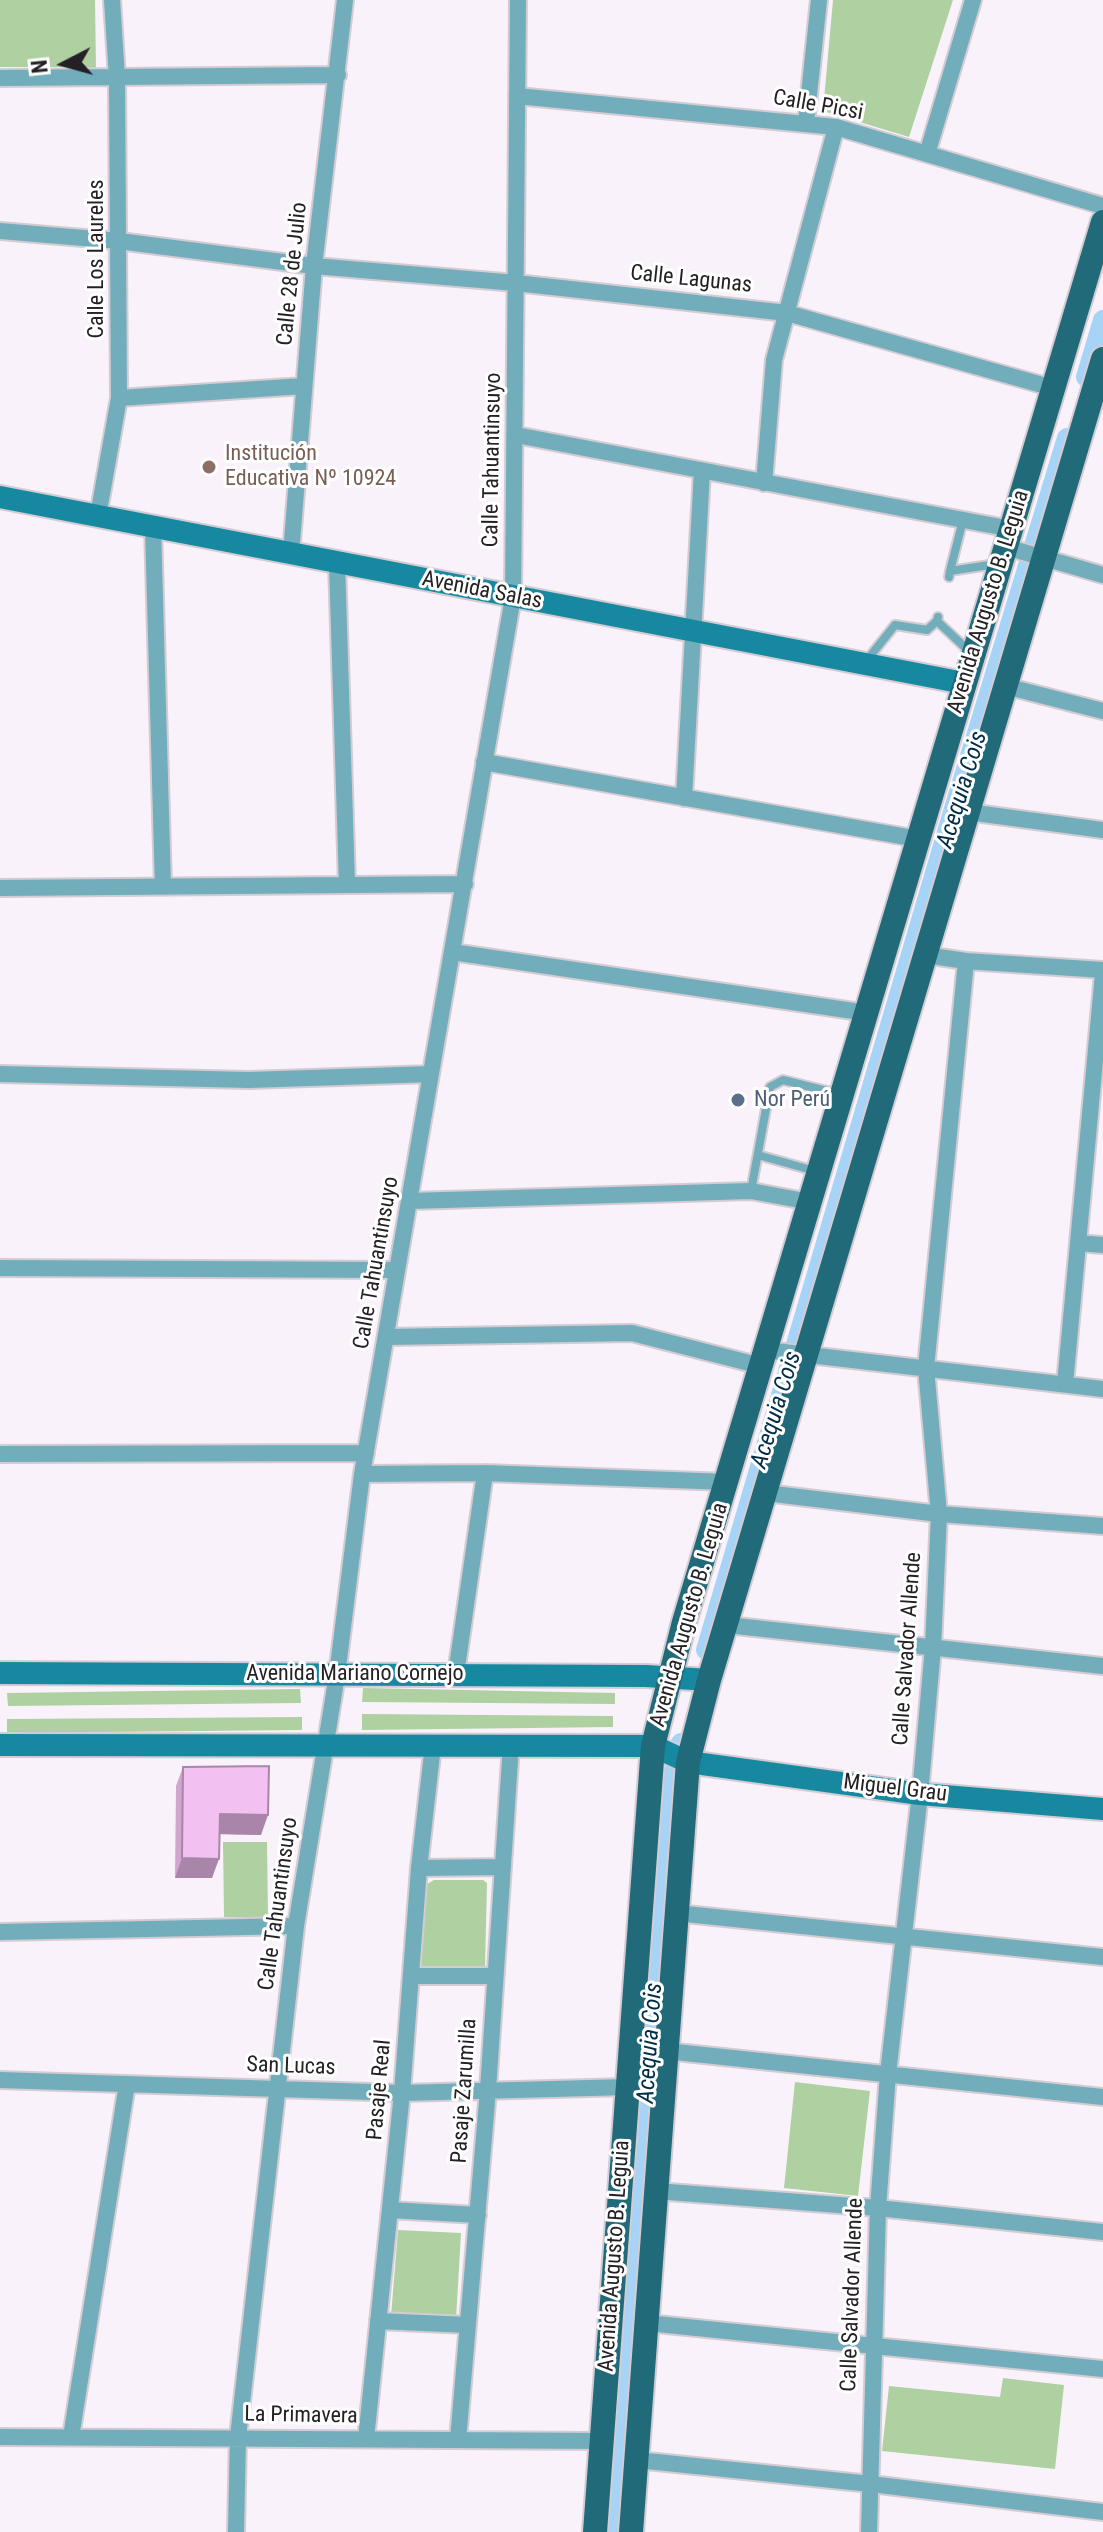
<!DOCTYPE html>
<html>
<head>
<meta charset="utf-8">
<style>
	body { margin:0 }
	#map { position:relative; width:1103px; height:2532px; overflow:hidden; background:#faf2fa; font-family:"Roboto Condensed",sans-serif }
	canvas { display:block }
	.north { position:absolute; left:24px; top:24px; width:80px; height:80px; -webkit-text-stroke:6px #fff; paint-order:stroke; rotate:264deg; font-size:22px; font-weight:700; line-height:32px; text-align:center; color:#242124 }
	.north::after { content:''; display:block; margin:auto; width:28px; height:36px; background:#242124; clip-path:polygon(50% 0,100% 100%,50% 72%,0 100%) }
</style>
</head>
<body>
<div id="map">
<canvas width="1103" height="2532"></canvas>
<div class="north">N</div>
</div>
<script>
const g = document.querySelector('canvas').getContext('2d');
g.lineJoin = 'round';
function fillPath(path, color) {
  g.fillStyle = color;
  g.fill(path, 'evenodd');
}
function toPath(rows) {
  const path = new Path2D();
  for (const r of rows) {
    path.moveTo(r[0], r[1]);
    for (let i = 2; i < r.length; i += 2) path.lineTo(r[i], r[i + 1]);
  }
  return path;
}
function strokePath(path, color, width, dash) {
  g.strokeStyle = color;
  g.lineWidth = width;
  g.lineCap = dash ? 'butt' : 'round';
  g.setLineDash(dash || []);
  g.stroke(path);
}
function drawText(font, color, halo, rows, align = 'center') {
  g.font = font + ' "Roboto Condensed",sans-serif';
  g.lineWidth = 6;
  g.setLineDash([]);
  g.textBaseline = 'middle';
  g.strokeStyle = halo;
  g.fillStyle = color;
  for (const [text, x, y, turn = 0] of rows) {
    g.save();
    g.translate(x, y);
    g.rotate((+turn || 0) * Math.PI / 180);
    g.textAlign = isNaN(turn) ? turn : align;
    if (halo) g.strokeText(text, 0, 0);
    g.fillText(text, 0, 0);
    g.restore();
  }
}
fillPath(toPath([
	[0,0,95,0,96,71,89,72,88,67,0,67],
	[833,0,953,0,909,137,823,111],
	[363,1688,615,1693,615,1704,362,1702],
	[300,1689,301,1703,8,1706,7,1693],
	[362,1714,613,1716,613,1727,362,1730],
	[302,1717,302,1730,7,1733,7,1719],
	[223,1842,267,1842,268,1917,224,1917],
	[434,1880,483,1880,487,1883,485,1968,480,1973,420,1968,427,1884],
	[795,2082,870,2091,858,2196,784,2188],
	[398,2230,461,2233,456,2320,391,2316],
	[1003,2378,1064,2385,1055,2469,882,2451,889,2386,1000,2397]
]), '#afd1a1');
strokePath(toPath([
	[1086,377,1103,320],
	[706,1650,952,815,1067,438],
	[616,2532,669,1797,681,1743]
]), '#a6d3f6', 20);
const lane = toPath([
	[950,571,963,520],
	[949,577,950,571,996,564],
	[938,617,937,621,971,653],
	[867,660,895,625,927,630,937,621],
	[758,1155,815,1171],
	[751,1191,770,1087,783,1080,839,1094]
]);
const street = toPath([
	[0,78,338,75],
	[517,96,836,127,1103,206],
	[806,123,819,0],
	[927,154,973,0],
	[0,231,119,241,314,266,516,283,787,313,1053,388],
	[119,398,304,386],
	[516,435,1011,529],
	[764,483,774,360,836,127],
	[98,516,119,398,117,78,112,0],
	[153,527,163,887],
	[1006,547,1103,575],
	[291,554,314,266,345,0],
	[337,563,347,885],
	[1005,686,1103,711],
	[484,762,918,839],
	[684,798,702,471],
	[968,812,1103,830],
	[0,888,465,884],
	[452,952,867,1013],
	[925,955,966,961,1103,970],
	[0,1074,249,1080,431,1074],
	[410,1201,751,1191,810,1202],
	[1078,1243,1103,1245],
	[0,1268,397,1270],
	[386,1337,632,1333,761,1366],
	[766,1350,1103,1389],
	[1065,1384,1103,974],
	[0,1454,366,1453],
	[362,1474,485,1473,727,1482],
	[766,1493,939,1514,1103,1526],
	[727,1625,1103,1666],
	[456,1674,485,1473],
	[419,1868,501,1867],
	[676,1913,1103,1957],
	[0,1932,296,1926],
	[411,1976,495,1976],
	[666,2051,1103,2097],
	[0,2080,402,2093,628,2087],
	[656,2191,878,2208,1103,2232],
	[390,2210,478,2215],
	[378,2321,468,2325],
	[647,2323,1103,2369],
	[0,2437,602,2441],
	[71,2437,127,2084],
	[366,2439,402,2093,419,1868,433,1745],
	[458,2440,488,2090,511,1745],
	[637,2460,871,2484,1103,2512],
	[236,2532,238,2437,296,1926,337,1675,362,1474,513,597,518,0],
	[869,2532,878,2208,888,2074,920,1794,933,1647,939,1514,926,1368,966,961]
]);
const secondary = toPath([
	[0,497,964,683],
	[0,1673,646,1676,709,1680],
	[0,1745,653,1746,688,1762,920,1794,1103,1809]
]);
const primary = toPath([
	[595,2532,653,1746,684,1622,1103,222],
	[631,2532,688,1762,709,1680,1103,359]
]);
strokePath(lane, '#d3ccd3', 12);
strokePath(street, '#d3ccd3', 20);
strokePath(secondary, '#d3ccd3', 26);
strokePath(primary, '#d3ccd3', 28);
strokePath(lane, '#72adbc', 8);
strokePath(street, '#72adbc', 16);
strokePath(secondary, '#1689a0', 22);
strokePath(primary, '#216a7a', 24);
fillPath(toPath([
	[183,1767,261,1835,220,1834,212,1878,175,1878,176,1786]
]), '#d0a5cf');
fillPath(toPath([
	[220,1814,268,1815,261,1835,213,1834],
	[182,1858,219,1859,212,1878,175,1878]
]), '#a986a9');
const building = toPath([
	[269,1766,268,1815,220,1814,219,1859,182,1858,183,1767,269,1766]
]);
fillPath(building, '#f2c0f1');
strokePath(building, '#a986a9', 2);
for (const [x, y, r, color] of [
	[209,467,8,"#8d6e63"],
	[738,1100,8,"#5c6f8a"]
]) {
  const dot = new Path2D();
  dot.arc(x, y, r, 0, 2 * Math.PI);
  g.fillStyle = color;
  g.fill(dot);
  strokePath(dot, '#fff', 3);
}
drawText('22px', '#242124', '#fff', [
	["Calle Picsi",818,106,10],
	["Calle Los Laureles",97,259,-90],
	["Calle 28 de Julio",293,274,-84],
	["Calle Lagunas",691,280,6],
	["Calle Tahuantinsuyo",493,460,-89],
	["Avenida Salas",482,591,11],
	["Avenida Augusto B. Leguia",989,602,-73],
	["Calle Tahuantinsuyo",377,1263,-80],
	["Avenida Augusto B. Leguia",690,1615,-74],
	["Calle Salvador Allende",908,1649,-86],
	["Avenida Mariano Cornejo",355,1674],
	["Miguel Grau",895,1789,7],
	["Calle Tahuantinsuyo",279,1904,-82],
	["San Lucas",291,2067,2],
	["Pasaje Real",380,2090,-85],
	["Pasaje Zarumilla",465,2091,-86],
	["Avenida Augusto B. Leguia",615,2256,-86],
	["Calle Salvador Allende",853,2295,-88],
	["La Primavera",301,2416,1]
]);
drawText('22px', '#785e54', '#fff', [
	["Institución",225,454],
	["Educativa Nº 10924",225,479]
], 'left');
drawText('22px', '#4e5e75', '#fff', [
	["Nor Perú",754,1100]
], 'left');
drawText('italic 24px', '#002c48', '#fff', [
	["Acequia Cois",963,790,-73],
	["Acequia Cois",777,1410,-73],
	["Acequia Cois",651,2043,-86]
]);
</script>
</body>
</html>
